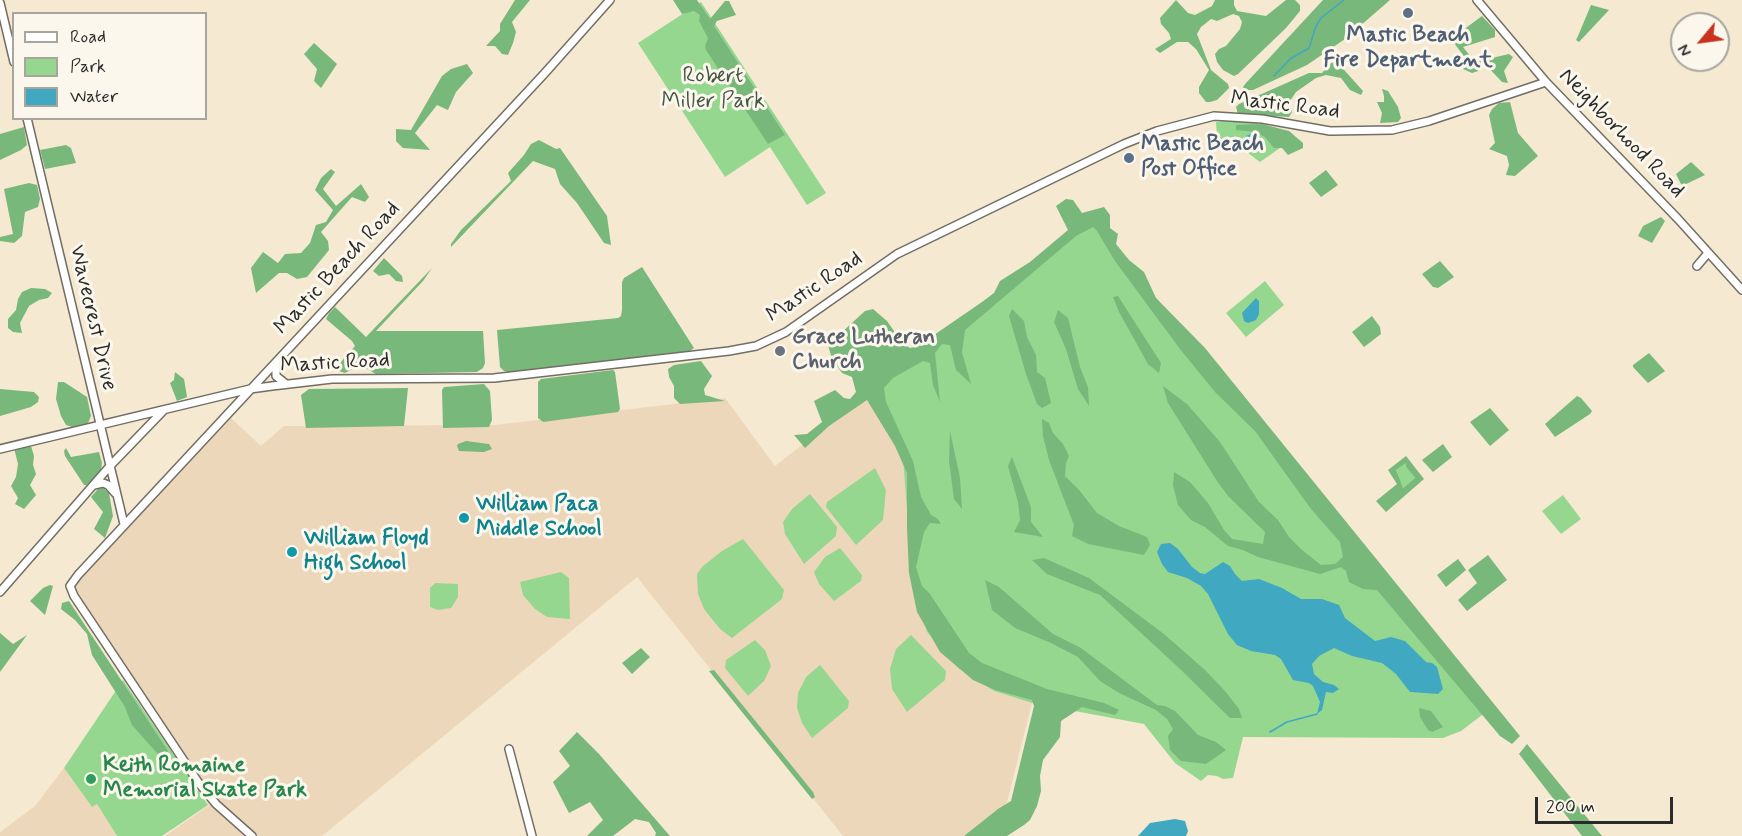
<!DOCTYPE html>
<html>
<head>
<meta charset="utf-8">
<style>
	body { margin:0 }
	#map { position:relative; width:1742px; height:836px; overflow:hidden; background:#f5e9d1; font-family:Mynerve,sans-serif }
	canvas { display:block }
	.legend { position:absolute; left:12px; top:12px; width:195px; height:108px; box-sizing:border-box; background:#fbf7ec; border:2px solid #a8a59f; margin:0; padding:8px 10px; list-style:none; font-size:18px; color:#2b2b2b }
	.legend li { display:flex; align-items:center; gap:12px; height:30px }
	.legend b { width:30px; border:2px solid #a8a59f }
	.north { position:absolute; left:1670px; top:12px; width:60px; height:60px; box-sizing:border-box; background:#fbf7ec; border:2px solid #a8a59f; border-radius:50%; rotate:241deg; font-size:16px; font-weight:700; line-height:24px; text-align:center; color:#2b2b2b }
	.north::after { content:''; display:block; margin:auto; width:21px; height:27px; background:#c8321e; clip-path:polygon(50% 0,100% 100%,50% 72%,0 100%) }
	.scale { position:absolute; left:1535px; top:797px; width:138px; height:27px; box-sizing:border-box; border:3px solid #2b2b2b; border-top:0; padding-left:8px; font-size:18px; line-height:21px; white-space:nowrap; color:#2b2b2b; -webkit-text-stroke:4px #fbf7ec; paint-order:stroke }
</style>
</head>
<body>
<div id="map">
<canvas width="1742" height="836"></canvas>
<ul class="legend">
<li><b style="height:8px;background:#fff"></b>Road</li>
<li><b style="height:16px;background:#95d78f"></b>Park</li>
<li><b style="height:16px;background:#40a8c1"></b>Water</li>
</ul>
<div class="north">N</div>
<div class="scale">200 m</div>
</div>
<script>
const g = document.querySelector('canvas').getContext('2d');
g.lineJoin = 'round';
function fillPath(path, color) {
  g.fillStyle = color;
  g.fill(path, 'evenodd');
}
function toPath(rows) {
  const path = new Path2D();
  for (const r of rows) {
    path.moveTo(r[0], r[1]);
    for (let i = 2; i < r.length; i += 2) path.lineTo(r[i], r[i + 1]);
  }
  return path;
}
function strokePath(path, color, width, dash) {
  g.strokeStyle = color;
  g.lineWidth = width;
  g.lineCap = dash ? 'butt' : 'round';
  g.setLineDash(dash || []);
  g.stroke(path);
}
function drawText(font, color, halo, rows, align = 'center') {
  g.font = font + ' Mynerve,sans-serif';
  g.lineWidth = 6;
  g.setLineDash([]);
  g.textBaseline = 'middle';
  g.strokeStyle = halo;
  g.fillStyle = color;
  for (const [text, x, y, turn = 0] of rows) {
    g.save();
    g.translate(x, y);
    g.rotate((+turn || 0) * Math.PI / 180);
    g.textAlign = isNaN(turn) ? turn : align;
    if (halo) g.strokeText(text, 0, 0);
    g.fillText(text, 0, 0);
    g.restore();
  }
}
fillPath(toPath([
	[873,390,903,458,909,519,927,632,958,668,994,691,1032,703,1005,810,972,836,843,836,637,577,322,836,165,836,218,799,193,769,70,590,231,418,261,446,284,426,495,425,725,398,775,466],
	[64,768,92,807,97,804,117,836,0,836,0,832,35,806]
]), '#edd7bb');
fillPath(toPath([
	[701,2,826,193,807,205,770,147,725,177,638,43],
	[1232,121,1257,123,1265,128,1280,148,1260,162,1248,153,1237,150,1218,150,1216,122],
	[1092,219,1490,709,1461,731,1443,738,1243,737,1233,778,1223,779,1217,776,1208,775,1201,781,1175,763,1144,724,1032,703,994,691,958,668,927,632,913,587,903,458,873,390],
	[1265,281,1284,305,1246,337,1226,313],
	[1406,462,1406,467,1415,478,1403,488,1401,486,1396,470],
	[875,468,886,490,883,520,856,545,826,507,827,502],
	[810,494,837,527,836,536,804,564,785,534,783,522,792,509],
	[1563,495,1581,519,1561,534,1542,511],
	[743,539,784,590,782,599,732,638,720,629,704,609,698,594,697,574,703,566,722,551],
	[840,548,862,575,861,581,834,601,819,584,814,572,825,557],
	[561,572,569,578,570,619,547,617,535,609,523,595,520,582],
	[435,583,458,584,458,597,451,608,438,610,430,607,430,588],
	[911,635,946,671,945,680,907,712,892,689,890,669,896,649],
	[755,640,765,650,771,666,764,681,748,696,725,668,726,660],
	[820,665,849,701,848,708,812,738,802,723,797,708,798,693,806,677],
	[123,680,208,805,162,836,117,836,97,804,92,807,64,768]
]), '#95d78f');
fillPath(toPath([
	[515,0,530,0,512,22,516,32,513,43,508,55,502,54,495,46,486,46,500,31,500,24],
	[673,0,697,0,710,19,725,1,729,1,736,15,717,21,714,26,785,135,768,144,706,50,705,46,708,38,699,21,700,15,694,11,682,14],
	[1176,0,1188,13,1195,15,1212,6,1215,0,1234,0,1234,5,1237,11,1266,16,1286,0,1295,0,1300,5,1300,11,1286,28,1238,74,1234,76,1223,70,1217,62,1215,54,1219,49,1226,46,1240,29,1242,22,1239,16,1233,14,1217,21,1211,19,1201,27,1197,34,1211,70,1228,84,1229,88,1217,100,1210,102,1206,102,1199,93,1199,87,1209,70,1196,49,1188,42,1177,42,1160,53,1155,49,1171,39,1169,33,1161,24,1160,18],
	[1323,0,1390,0,1345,39,1307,65,1253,90,1245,90,1243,87,1246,83],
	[1591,5,1609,10,1579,42,1576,40,1578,36],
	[1482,16,1495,30,1495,37,1463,47,1475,62,1509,54,1513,57,1504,71,1508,83,1502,82,1486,65,1483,65,1478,71,1472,73,1463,69,1469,63,1448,35,1455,36],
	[314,43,337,64,321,88,314,81,317,69,304,54],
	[1337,62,1363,91,1361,95,1350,90,1341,78,1326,75,1316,78,1296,92,1290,101,1292,112,1289,117,1238,114,1236,107,1239,104,1309,73,1322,73,1331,63],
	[467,64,473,73,456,92,448,110,437,105,415,133,430,150,403,148,396,141,396,129,411,130,442,76,451,69],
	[1382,89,1388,91,1398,107,1401,118,1398,122,1380,123,1382,113,1377,102,1384,102,1384,96],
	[1510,102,1518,133,1538,156,1515,176,1506,175,1509,165,1507,156,1489,149,1495,143,1489,115,1492,109,1499,103],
	[1262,124,1289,131,1303,143,1303,148,1288,155,1282,148,1274,148,1265,137,1255,132,1236,130,1236,125],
	[24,127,27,145,21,150,0,160,0,134],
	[539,140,556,149,560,148,607,216,611,245,604,243,577,203,560,184,555,169,533,161,451,247,451,244,461,230,511,181,508,173,524,155,531,144],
	[66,145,71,148,76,163,45,169,40,150],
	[1691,162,1705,175,1682,186,1676,174],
	[331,169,335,172,323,189,336,206,361,184,369,197,365,202,352,197,321,232,328,241,329,250,307,277,297,279,287,273,279,273,256,293,251,268,263,252,278,263,285,254,301,253,310,243,316,225,326,222,333,210,315,190,321,178],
	[1326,170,1338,185,1321,197,1309,183],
	[29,183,37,185,40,199,38,207,25,212,22,236,14,243,0,241,0,237,13,234,4,189],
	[1066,199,1073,200,1082,213,1104,207,1110,215,1110,228,1118,234,1116,244,1129,260,1144,272,1156,298,1205,348,1520,736,1512,744,1500,736,1377,590,1363,589,1349,582,1346,571,1341,567,1320,574,1258,557,1243,550,1228,546,1205,527,1191,520,1178,505,1173,485,1174,472,1190,482,1208,503,1224,530,1232,539,1263,544,1265,532,1228,496,1217,481,1168,403,1163,386,1187,404,1220,442,1259,502,1278,520,1289,537,1302,550,1321,565,1335,564,1343,557,1340,542,1311,509,1255,431,1215,392,1180,349,1115,261,1097,231,1093,227,1076,236,965,330,962,352,971,384,956,370,950,345,942,344,935,353,940,402,933,385,930,363,923,361,893,378,884,388,886,402,913,461,921,497,931,515,938,519,941,524,930,523,924,532,916,567,922,586,930,594,969,653,982,663,1047,689,1104,703,1119,710,1115,715,1082,707,1061,721,1060,737,1043,760,1040,776,1041,791,1037,806,1030,820,1024,825,1007,836,964,836,998,809,1011,801,1034,706,1032,700,995,690,973,680,940,652,917,612,909,573,907,528,907,473,895,446,867,400,829,426,805,448,794,435,807,434,822,422,814,401,835,390,844,398,850,399,856,392,852,377,842,373,832,359,828,345,865,311,873,309,887,321,903,344,910,348,918,346,982,302,994,293,1000,281,1030,262,1068,230,1056,206],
	[1661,217,1665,221,1652,243,1638,236,1643,226],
	[384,258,402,276,403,282,396,281,389,274,379,276,373,271],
	[1440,261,1454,277,1438,288,1433,287,1422,274],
	[642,267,694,348,690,351,508,372,504,371,500,367,497,330,618,318,621,316,622,310,622,282,624,278],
	[432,268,423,281,376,331,483,331,485,363,483,368,477,372,376,374,360,365,345,373,336,370,340,363,355,346,352,341,326,319,329,313,335,307,366,337],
	[31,288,45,289,52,293,48,298,39,300,29,306,20,323,22,333,13,332,8,328,8,319,16,310,18,299,22,292],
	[1118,296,1161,363,1159,373,1148,364,1119,312,1113,297],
	[1012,309,1024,321,1027,337,1036,355,1037,372,1045,378,1051,403,1042,408,1037,404,1026,374,1009,316],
	[1058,310,1068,318,1080,367,1088,387,1089,406,1078,389,1066,349,1054,322],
	[1372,316,1380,327,1381,334,1364,347,1352,332],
	[1649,353,1665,371,1648,383,1633,367,1633,365],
	[701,361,712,376,704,389,705,395,725,401,680,404,674,398,674,386,669,377,668,369,674,365],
	[613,370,615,372,620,409,618,412,543,422,538,418,538,382,541,379],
	[175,372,184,379,187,397,177,401,170,383,174,380],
	[58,382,64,382,87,397,91,416,88,423,72,427,66,425,61,416,56,399],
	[484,384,490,391,492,420,489,427,443,428,442,390,444,387],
	[408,388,404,426,306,428,301,395,309,389],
	[0,389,34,392,39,397,38,402,31,407,0,416],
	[1577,396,1581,398,1592,411,1590,414,1555,437,1545,424],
	[1490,408,1509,430,1490,446,1470,422],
	[1042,419,1049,423,1053,433,1063,444,1069,456,1066,463,1065,476,1080,491,1097,513,1119,526,1147,537,1150,545,1144,555,1088,544,1072,536,1074,525,1049,460,1043,436],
	[950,431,960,478,962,509,954,499,949,461],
	[466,441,489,444,492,449,484,452,459,451,457,446,458,444],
	[1443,444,1452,457,1433,472,1422,460],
	[31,446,34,456,33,465,36,474,30,485,36,495,24,509,15,504,18,498,11,486,16,477,18,464,14,448],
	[66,448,71,457,99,452,102,463,101,470,87,485,84,485,65,456,64,451],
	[1406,456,1424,479,1386,512,1376,501,1397,484,1388,470],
	[1406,463,1406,467,1415,478,1403,488,1396,470],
	[1012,457,1031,507,1031,522,1043,537,1014,532,1020,520,1018,502,1008,466],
	[103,488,109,493,113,516,105,538,94,529,103,512,91,497,98,489],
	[1488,555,1507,580,1467,611,1458,600,1477,583,1468,570],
	[1044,558,1089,578,1164,634,1205,670,1225,691,1239,709,1242,718,1230,718,1179,668,1100,595,1047,574,1032,560],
	[1458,559,1466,570,1446,587,1437,575],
	[985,580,999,587,1053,634,1081,648,1157,705,1165,706,1175,711,1198,735,1216,742,1226,750,1206,764,1181,761,1170,750,1168,736,1173,729,1167,719,1156,710,1119,693,1100,681,1078,657,1051,643,1015,628,992,610],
	[50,585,53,586,45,615,30,601,43,588],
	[69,601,168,751,166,756,157,753,132,725,125,707,92,655,87,634,75,620,61,609,62,603],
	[0,633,13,644,27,635,0,672],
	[641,648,650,657,632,674,622,663],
	[714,670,813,792,815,797,812,799,709,671],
	[1419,708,1431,711,1443,727,1432,732,1428,730,1420,717],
	[577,732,599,754,670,836,655,836,656,833,649,822,635,819,613,836,587,836,603,820,590,802,569,813,553,782,570,766,559,751],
	[1527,744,1602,836,1582,836,1519,754]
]), '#78b87a');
fillPath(toPath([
	[1251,134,1258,135,1263,142,1265,149,1261,152,1248,149,1245,146,1244,140,1246,136],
	[1256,298,1259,301,1259,314,1256,320,1248,323,1244,321,1242,313],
	[1170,543,1178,549,1192,567,1200,573,1205,574,1223,562,1230,566,1235,574,1242,581,1259,579,1282,588,1301,599,1322,599,1339,605,1345,618,1375,641,1391,637,1405,641,1426,662,1432,663,1437,667,1443,689,1438,694,1410,692,1396,674,1382,663,1352,656,1334,648,1319,656,1312,664,1314,674,1323,682,1334,685,1339,689,1333,693,1326,692,1322,710,1317,714,1320,702,1313,686,1309,683,1293,680,1281,659,1275,655,1251,651,1237,645,1228,634,1208,594,1201,586,1187,578,1168,572,1162,564,1157,552,1161,544],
	[1175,819,1185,821,1188,831,1186,836,1138,836,1150,823]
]), '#40a8c1');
strokePath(toPath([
	[1274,76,1290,59,1309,48,1316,26,1321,18,1344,0],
	[1270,732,1287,722,1317,714]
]), '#40a8c1', 1.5);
const secondary = toPath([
	[1477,0,1546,82,1678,219,1742,290],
	[0,3,14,62],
	[27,118,124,524],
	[1697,266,1708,253],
	[276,363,276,376,286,384],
	[0,449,250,389,272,386,332,379,494,378,729,351,756,346,786,332,897,254,1124,144,1157,131,1214,116,1262,119,1330,131,1392,130,1429,121,1546,82],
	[94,485,103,483,108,485,115,493],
	[0,592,109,467,163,411],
	[509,749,532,836],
	[252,836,216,804,198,782,74,596,70,586,78,575,544,74,610,0]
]);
strokePath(secondary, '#726e65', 10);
strokePath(secondary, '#fff', 7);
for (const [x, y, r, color] of [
	[1408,13,6,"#5c6f8a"],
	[1129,158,6,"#5c6f8a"],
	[780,351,6,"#6b7280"],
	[464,518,6,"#0f9aa8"],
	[292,552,6,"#0f9aa8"],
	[91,779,6,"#2e9e5b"]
]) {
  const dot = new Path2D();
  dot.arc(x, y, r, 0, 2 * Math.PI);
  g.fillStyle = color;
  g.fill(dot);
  strokePath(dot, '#fbf7ec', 2);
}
drawText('bold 22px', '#4e5e75', '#fbf7ec', [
	["Mastic Beach",1408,36],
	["Fire Department",1408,61],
	["Mastic Beach",1141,145,"left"],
	["Post Office",1141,170,"left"]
]);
drawText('22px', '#465644', '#fbf7ec', [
	["Robert",713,77],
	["Miller Park",713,102]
]);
drawText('22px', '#2b2b2b', '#fbf7ec', [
	["Mastic Road",1285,106,7],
	["Neighborhood Road",1621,134,46],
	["Mastic Beach Road",338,269,-47],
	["Mastic Road",815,288,-34],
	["Wavecrest Drive",92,318,77],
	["Mastic Road",335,364,-3]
]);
drawText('bold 22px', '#5b616d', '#fbf7ec', [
	["Grace Lutheran",792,338],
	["Church",792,363]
], 'left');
drawText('bold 22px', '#0d838f', '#fbf7ec', [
	["William Paca",476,505],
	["Middle School",476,530],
	["William Floyd",304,539],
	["High School",304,564]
], 'left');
drawText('bold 22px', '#27864d', '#fbf7ec', [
	["Keith Romaine",103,766],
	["Memorial Skate Park",103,791]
], 'left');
</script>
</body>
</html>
